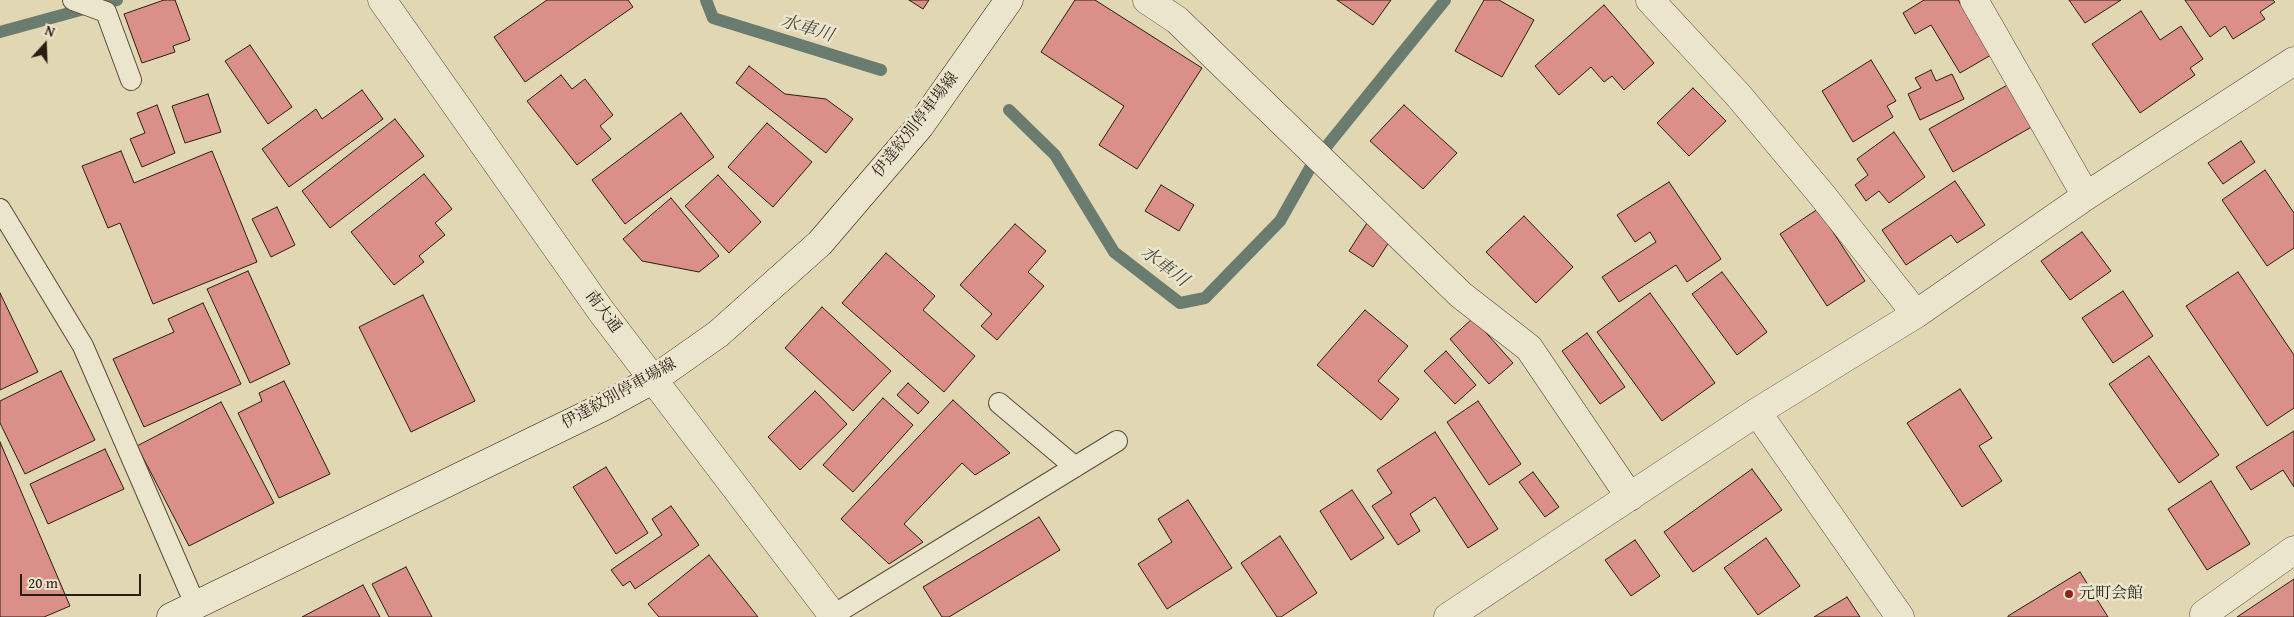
<!DOCTYPE html>
<html>
<head>
<meta charset="utf-8">
<style>
	body { margin:0 }
	#map { position:relative; width:2294px; height:617px; overflow:hidden; background:#e1d7b2; font-family:"Gentium Book Plus",serif }
	canvas { display:block }
	.north { position:absolute; left:20px; top:20px; width:50px; height:50px; -webkit-text-stroke:4px #ece5cd; paint-order:stroke; rotate:20deg; font-size:14px; font-weight:700; line-height:20px; text-align:center; color:#2a1d13 }
	.north::after { content:''; display:block; margin:auto; width:18px; height:22px; background:#2a1d13; clip-path:polygon(50% 0,100% 100%,50% 72%,0 100%) }
	.scale { position:absolute; left:20px; top:574px; width:121px; height:22px; box-sizing:border-box; border:2px solid #2a1d13; border-top:0; padding-left:6px; font-size:15px; line-height:18px; white-space:nowrap; color:#2a1d13; -webkit-text-stroke:4px #ece5cd; paint-order:stroke }
</style>
</head>
<body>
<div id="map">
<canvas width="2294" height="617"></canvas>
<div class="north">N</div>
<div class="scale">20 m</div>
</div>
<script>
const g = document.querySelector('canvas').getContext('2d');
g.lineJoin = 'round';
function toPath(rows) {
  const path = new Path2D();
  for (const r of rows) {
    path.moveTo(r[0], r[1]);
    for (let i = 2; i < r.length; i += 2) path.lineTo(r[i], r[i + 1]);
  }
  return path;
}
function strokePath(path, color, width, dash) {
  g.strokeStyle = color;
  g.lineWidth = width;
  g.lineCap = dash ? 'butt' : 'round';
  g.setLineDash(dash || []);
  g.stroke(path);
}
function fillPath(path, color) {
  g.fillStyle = color;
  g.fill(path, 'evenodd');
}
function drawText(font, color, halo, rows, align = 'center') {
  g.font = font + ' "Gentium Book Plus","Noto Serif JP",serif';
  g.lineWidth = 5;
  g.setLineDash([]);
  g.textBaseline = 'middle';
  g.strokeStyle = halo;
  g.fillStyle = color;
  for (const [text, x, y, turn = 0] of rows) {
    g.save();
    g.translate(x, y);
    g.rotate((+turn || 0) * Math.PI / 180);
    g.textAlign = isNaN(turn) ? turn : align;
    if (halo) g.strokeText(text, 0, 0);
    g.fillText(text, 0, 0);
    g.restore();
  }
}
strokePath(toPath([
	[706,0,713,18,881,70],
	[0,32,117,0],
	[1009,110,1055,155,1114,252,1180,303,1205,298,1280,221,1310,168],
	[1326,147,1445,0]
]), '#6a7b70', 12);
const building = toPath([
	[164,0,175,0,190,40,173,46,175,52,142,63,124,14,164,0],
	[547,0,628,0,633,7,525,82,494,37,547,0],
	[909,0,929,0,923,9,909,0],
	[1075,0,1095,0,1202,68,1137,169,1099,145,1124,106,1041,52,1075,0],
	[1337,0,1391,0,1373,25,1337,0],
	[1484,0,1499,0,1534,20,1502,77,1455,51,1484,0],
	[1924,0,1958,0,1991,55,1960,73,1931,25,1915,34,1903,13,1924,0],
	[2069,0,2121,0,2085,23,2069,0],
	[2185,0,2273,0,2275,2,2260,12,2265,19,2233,39,2225,26,2210,37,2185,0],
	[1604,5,1654,63,1624,90,1612,76,1604,82,1591,67,1559,95,1535,66,1604,5],
	[2141,11,2160,40,2181,26,2203,59,2190,68,2195,75,2140,113,2092,44,2141,11],
	[250,45,292,107,268,124,225,61,250,45],
	[1871,60,1896,101,1887,106,1893,117,1853,142,1822,91,1871,60],
	[749,66,785,94,826,99,853,119,826,153,736,83,749,66],
	[1931,70,1936,81,1952,74,1964,99,1920,120,1908,94,1921,88,1915,78,1931,70],
	[561,75,572,89,585,79,613,115,600,126,611,139,577,165,527,101,561,75],
	[2011,83,2035,125,1953,172,1929,129,2011,83],
	[1693,88,1726,121,1689,156,1657,123,1693,88],
	[362,90,383,119,289,187,262,149,316,109,322,119,362,90],
	[208,94,221,132,185,143,172,106,208,94],
	[157,105,175,153,142,167,130,139,145,133,137,113,157,105],
	[1404,105,1457,153,1423,189,1370,141,1404,105],
	[681,113,714,157,625,224,592,180,681,113],
	[395,119,424,156,330,228,302,191,395,119],
	[767,123,812,162,773,207,728,167,767,123],
	[1894,132,1925,177,1889,203,1879,191,1866,201,1855,185,1868,175,1857,159,1894,132],
	[2241,141,2255,162,2223,184,2208,163,2241,141],
	[121,151,134,183,212,151,257,262,153,304,120,223,108,228,82,166,121,151],
	[2265,170,2294,213,2294,248,2267,266,2222,200,2265,170],
	[424,174,452,209,435,223,445,235,419,256,424,262,394,285,351,232,424,174],
	[718,175,761,222,729,253,685,206,718,175],
	[1955,181,1985,225,1957,243,1951,235,1906,265,1882,230,1955,181],
	[1669,182,1721,259,1687,282,1676,265,1619,302,1602,277,1656,242,1650,232,1635,242,1617,215,1669,182],
	[1161,185,1194,205,1179,231,1145,211,1161,185],
	[671,198,719,256,699,272,642,261,623,239,671,198],
	[277,207,295,245,271,257,252,219,277,207],
	[1818,209,1865,281,1827,306,1780,234,1818,209],
	[1524,216,1573,267,1536,303,1486,252,1524,216],
	[1367,223,1391,239,1373,267,1349,251,1367,223],
	[1015,224,1046,251,1028,272,1044,286,997,340,981,326,992,314,960,285,1015,224],
	[2082,232,2111,271,2070,300,2041,261,2082,232],
	[886,253,935,296,923,310,975,356,944,392,842,303,886,253],
	[248,271,290,364,250,383,207,289,248,271],
	[1722,272,1767,332,1737,355,1692,294,1722,272],
	[2238,272,2294,355,2294,408,2267,426,2186,306,2238,272],
	[2123,291,2153,336,2113,363,2082,318,2123,291],
	[0,293,38,372,0,390,0,293],
	[1650,293,1715,383,1662,421,1597,332,1650,293],
	[423,295,475,401,411,432,359,327,423,295],
	[203,303,241,384,144,427,113,359,174,332,168,319,203,303],
	[822,307,891,371,853,411,785,348,822,307],
	[1365,310,1408,346,1378,381,1399,399,1381,420,1317,365,1365,310],
	[1473,318,1513,363,1489,384,1450,339,1473,318],
	[1587,333,1625,387,1600,404,1562,351,1587,333],
	[1446,351,1476,385,1455,404,1424,371,1446,351],
	[2149,356,2219,455,2179,483,2109,384,2149,356],
	[61,371,95,440,25,474,0,423,0,401,61,371],
	[284,381,330,474,279,498,238,413,262,401,259,393,284,381],
	[908,383,929,402,918,414,897,395,908,383],
	[1960,389,1992,438,1979,446,2002,481,1962,507,1907,423,1960,389],
	[815,391,847,424,800,470,768,437,815,391],
	[883,398,913,425,853,492,823,465,883,398],
	[953,400,1010,453,975,475,962,463,904,524,923,542,889,564,841,519,953,400],
	[1478,401,1521,464,1489,485,1447,422,1478,401],
	[221,402,274,503,189,546,137,446,221,402],
	[2294,431,2294,487,2283,470,2251,490,2236,467,2294,431],
	[1435,432,1498,529,1468,548,1435,497,1410,514,1420,531,1398,545,1372,506,1392,493,1377,470,1435,432],
	[0,442,70,606,44,617,0,617,0,442],
	[105,449,124,489,48,524,30,484,105,449],
	[606,467,648,533,616,554,573,487,606,467],
	[1752,469,1782,510,1693,572,1664,532,1752,469],
	[1533,472,1559,507,1545,517,1519,482,1533,472],
	[2211,481,2250,544,2207,570,2168,509,2211,481],
	[1352,490,1384,538,1351,560,1320,511,1352,490],
	[1188,500,1232,568,1167,609,1138,564,1172,542,1158,519,1188,500],
	[671,506,699,545,635,589,630,581,623,586,611,570,662,535,652,519,671,506],
	[1039,517,1060,550,949,617,942,617,923,587,1039,517],
	[1280,536,1317,593,1281,617,1277,617,1241,563,1280,536],
	[1766,538,1800,586,1758,615,1724,568,1766,538],
	[1635,540,1660,576,1631,596,1605,560,1635,540],
	[709,555,758,617,659,617,648,604,709,555],
	[406,567,432,617,389,617,372,584,406,567],
	[2080,572,2108,617,2008,617,2008,616,2080,572],
	[2294,579,2294,617,2237,617,2294,579],
	[363,585,380,617,302,617,363,585],
	[1847,597,1860,617,1814,617,1847,597]
]);
fillPath(building, '#da9088');
strokePath(building, '#2a1d13', 1);
const service = toPath([
	[73,0,106,12,131,80],
	[0,209,83,346,195,604],
	[999,403,1075,467],
	[830,617,1117,441]
]);
const minor = toPath([
	[1147,0,1177,20,1461,295,1529,348,1630,497],
	[1650,0,1738,95,1822,195,1916,314],
	[1974,0,2086,196],
	[1757,412,1900,617],
	[2204,614,2294,550],
	[1448,617,1757,412,1916,314,2086,196,2294,61]
]);
const tertiary = toPath([
	[382,0,601,311,834,617]
]);
const secondary = toPath([
	[171,617,603,407,654,379,718,334,820,243,920,126,1009,0]
]);
strokePath(service, '#584c3b', 22);
strokePath(minor, '#584c3b', 29);
strokePath(tertiary, '#584c3b', 29);
strokePath(secondary, '#2a1d13', 29);
strokePath(service, '#ece5cd', 20);
strokePath(minor, '#ece5cd', 28);
strokePath(tertiary, '#ece5cd', 28);
strokePath(secondary, '#ece5cd', 28);
for (const [x, y, r, color] of [
	[2069,594,5,"#8f2418"]
]) {
  const dot = new Path2D();
  dot.arc(x, y, r, 0, 2 * Math.PI);
  g.fillStyle = color;
  g.fill(dot);
  strokePath(dot, '#ece5cd', 2);
}
drawText('16px', '#2a1d13', '#ece5cd', [
	["伊達紋別停車場線",916,125,-52],
	["南大通",603,312,53],
	["伊達紋別停車場線",619,394,-29]
]);
drawText('16px', '#2a1d13', '#ece5cd', [
	["元町会館",2079,594]
], 'left');
drawText('italic 18px', '#4a4c42', '#ece5cd', [
	["水車川",807,29,17],
	["水車川",1164,267,37]
]);
</script>
</body>
</html>
